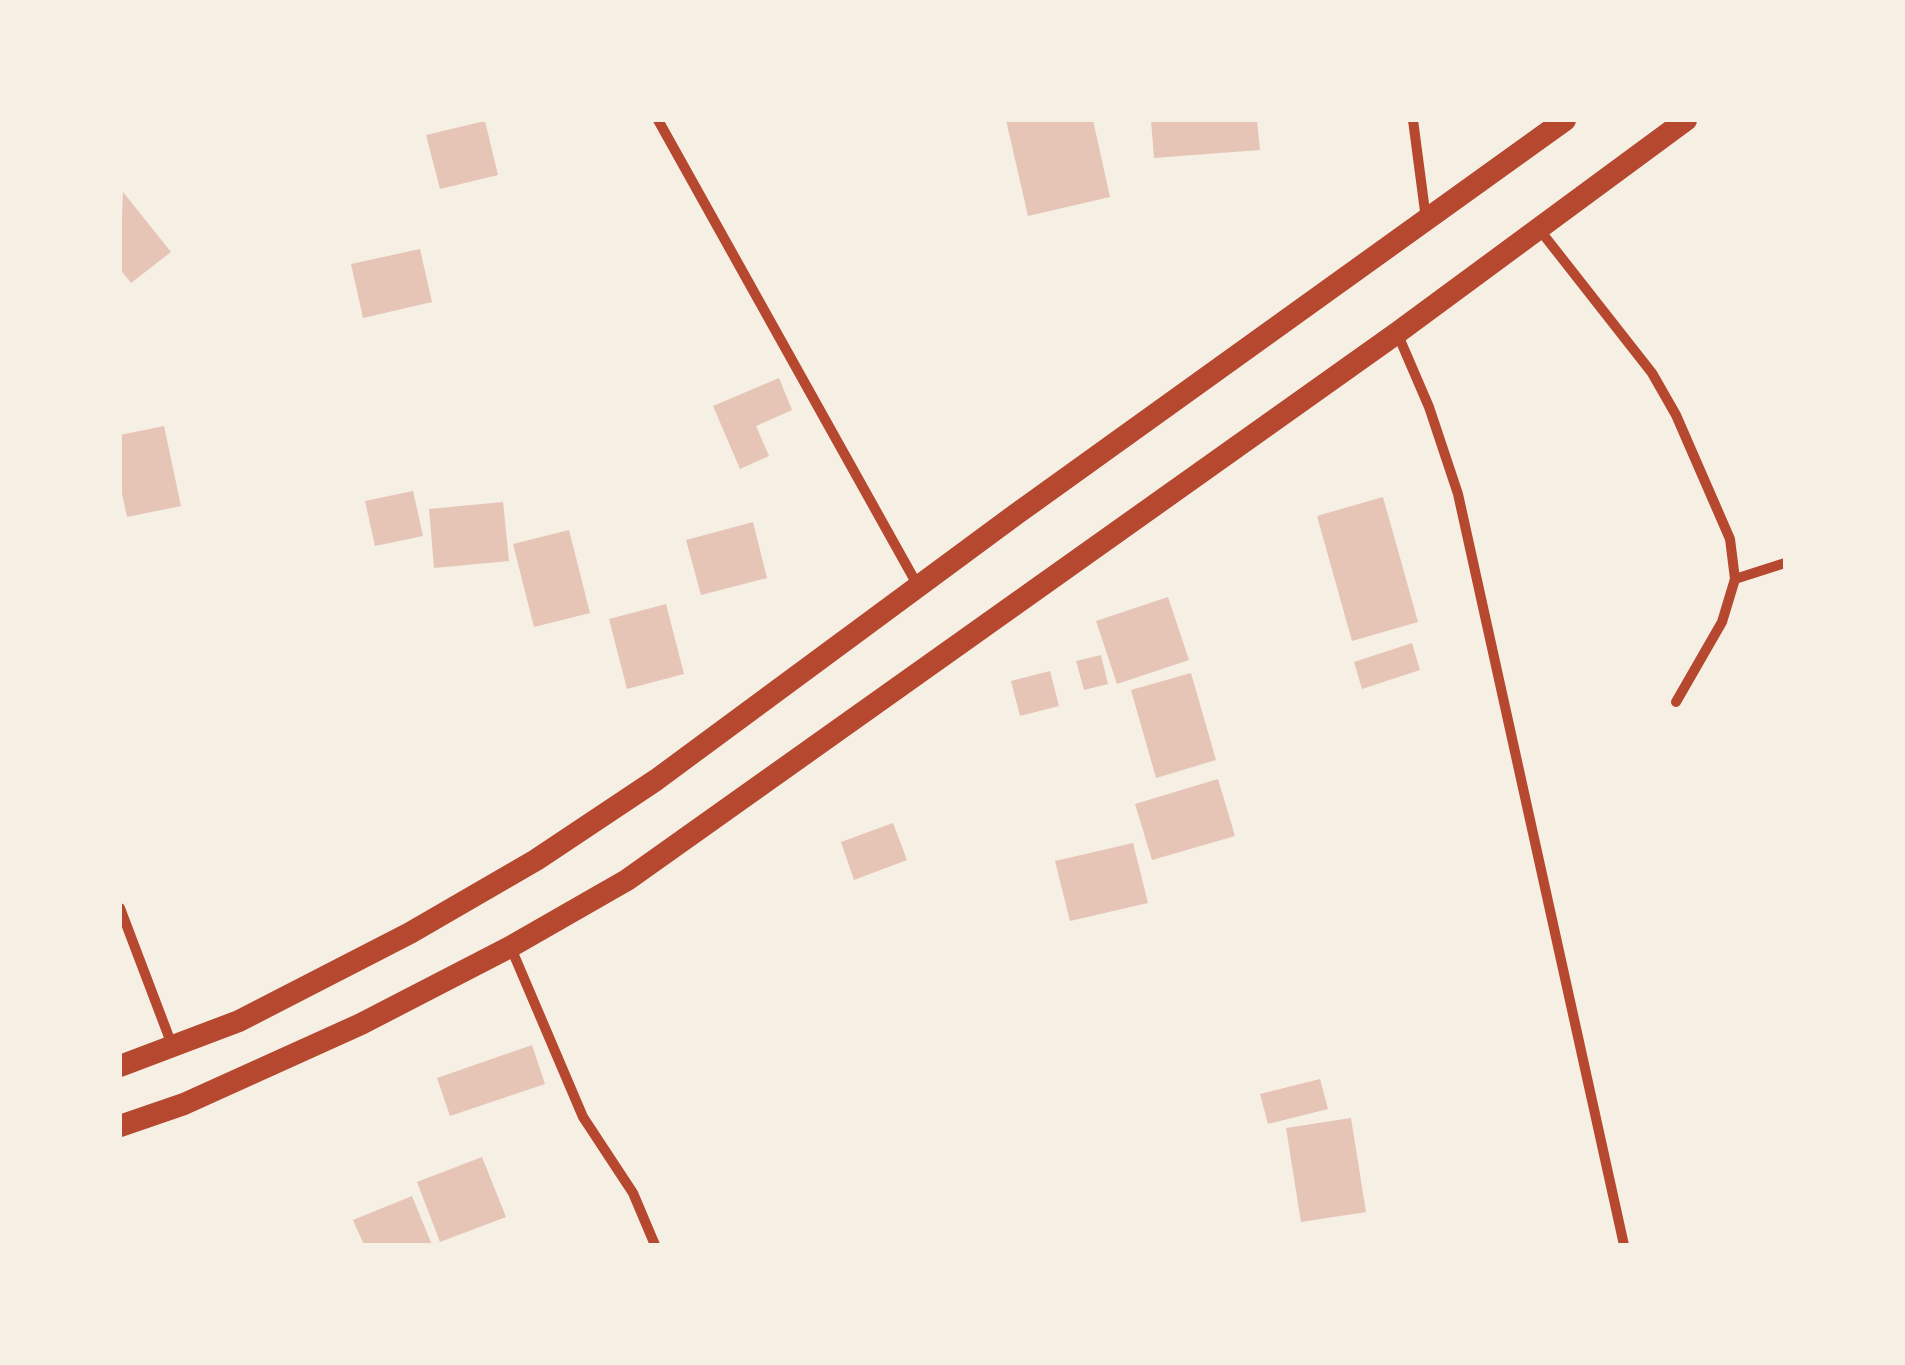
<!DOCTYPE html>
<html>
<head>
<meta charset="utf-8">
<style>
	body { margin:0 }
	#map { position:relative; width:1905px; height:1365px; overflow:hidden; background:#f6efe4; font-family:Figtree,sans-serif }
	canvas { display:block }
	.frame { position:absolute; inset:0; border:122px solid #f6efe4; pointer-events:none }
</style>
</head>
<body>
<div id="map">
<canvas width="1905" height="1365"></canvas>
<div class="frame"></div>
</div>
<script>
const g = document.querySelector('canvas').getContext('2d');
g.lineJoin = 'round';
function fillPath(path, color) {
  g.fillStyle = color;
  g.fill(path, 'evenodd');
}
function toPath(rows) {
  const path = new Path2D();
  for (const r of rows) {
    path.moveTo(r[0], r[1]);
    for (let i = 2; i < r.length; i += 2) path.lineTo(r[i], r[i + 1]);
  }
  return path;
}
function strokePath(path, color, width, dash) {
  g.strokeStyle = color;
  g.lineWidth = width;
  g.lineCap = dash ? 'butt' : 'round';
  g.setLineDash(dash || []);
  g.stroke(path);
}
fillPath(toPath([
	[1006,120,1093,120,1110,197,1028,216],
	[1151,120,1257,120,1260,150,1154,158],
	[485,121,498,175,440,189,426,135],
	[123,192,171,252,131,283,120,269],
	[420,249,432,302,363,318,351,264],
	[779,378,792,410,756,426,769,456,740,469,713,406],
	[164,426,181,506,127,517,120,484,120,435],
	[413,491,423,536,375,546,365,501],
	[1383,497,1418,622,1352,641,1317,516],
	[503,502,509,561,434,568,429,509],
	[753,522,767,578,701,595,686,540],
	[569,530,590,613,534,627,513,544],
	[1168,597,1189,660,1117,684,1096,621],
	[666,604,684,674,627,689,609,619],
	[1412,643,1420,670,1362,689,1354,662],
	[1101,655,1108,684,1084,690,1076,661],
	[1050,671,1059,706,1020,716,1011,681],
	[1191,673,1216,760,1156,778,1131,690],
	[1218,779,1235,836,1152,860,1135,804],
	[893,823,907,860,854,880,841,842],
	[1133,843,1148,903,1070,921,1055,861],
	[532,1045,545,1084,450,1116,437,1078],
	[1320,1079,1328,1109,1268,1124,1260,1094],
	[1351,1118,1366,1212,1301,1222,1286,1128],
	[482,1157,506,1217,440,1242,417,1182],
	[412,1196,432,1245,364,1245,353,1220]
]), '#e6c5b7');
strokePath(toPath([
	[658,120,918,586],
	[1413,120,1426,219],
	[1539,229,1652,373,1676,415,1730,539,1735,579,1722,622,1676,702],
	[1398,335,1429,407,1458,494,1624,1245],
	[1735,579,1785,563],
	[120,908,172,1045],
	[511,948,583,1117,633,1193,655,1245]
]), '#b5482f', 10);
strokePath(toPath([
	[120,1066,239,1021,410,933,536,860,656,780,1015,515,1565,120],
	[120,1126,184,1104,361,1024,510,947,627,880,1397,333,1686,120]
]), '#b5482f', 22);
</script>
</body>
</html>
